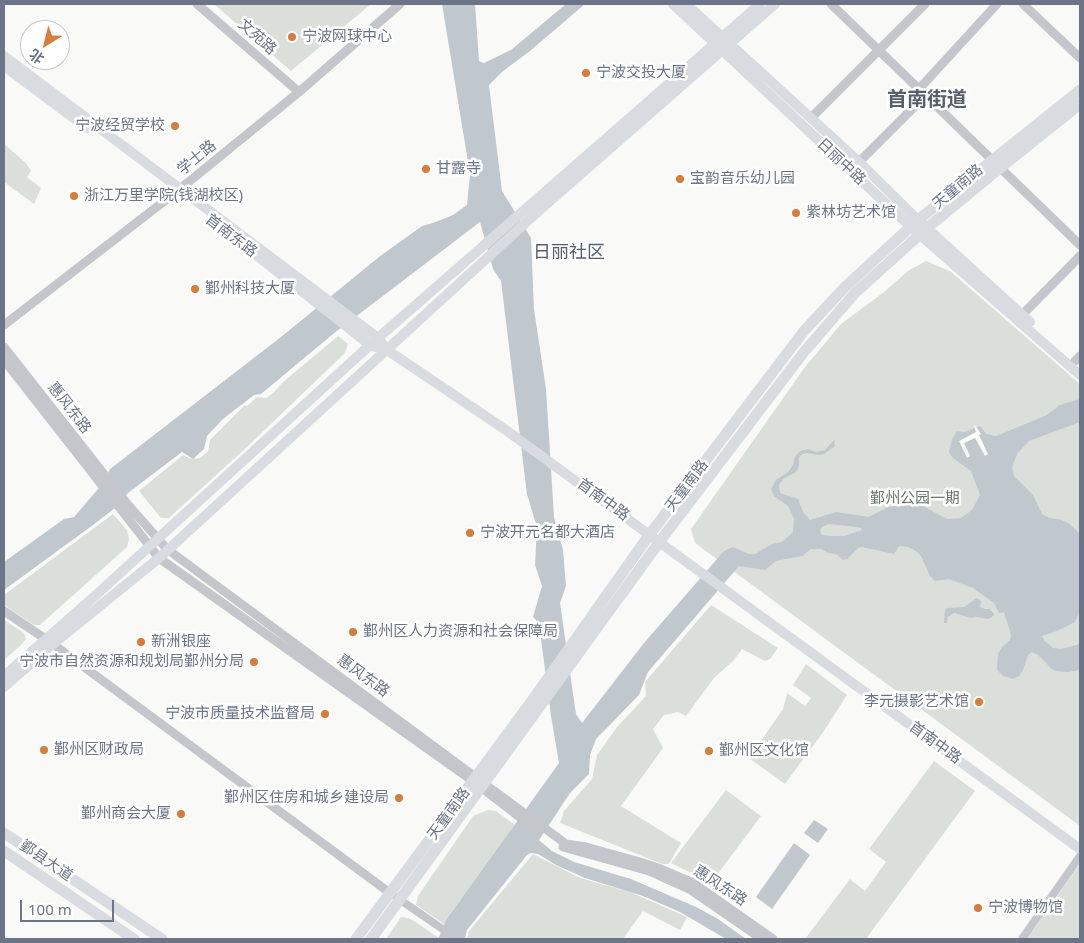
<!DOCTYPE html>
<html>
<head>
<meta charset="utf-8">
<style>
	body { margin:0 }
	#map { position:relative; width:1084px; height:943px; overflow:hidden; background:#f9faf8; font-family:"Noto Sans","Noto Sans SC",sans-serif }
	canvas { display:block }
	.frame { position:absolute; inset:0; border:5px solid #6b7587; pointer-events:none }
	.north { position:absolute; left:20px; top:20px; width:50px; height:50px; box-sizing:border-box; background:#fff; border:1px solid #c4c8cf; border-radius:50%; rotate:216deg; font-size:14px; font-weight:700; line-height:20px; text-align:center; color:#6b7587 }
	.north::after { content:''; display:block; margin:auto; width:18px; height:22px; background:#d87c39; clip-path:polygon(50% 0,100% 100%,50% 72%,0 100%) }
	.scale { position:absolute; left:20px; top:900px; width:94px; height:22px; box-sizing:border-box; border:2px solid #6b7587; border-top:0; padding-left:6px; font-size:15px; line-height:18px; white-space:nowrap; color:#6b7587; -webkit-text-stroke:4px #fff; paint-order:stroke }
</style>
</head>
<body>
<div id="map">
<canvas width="1084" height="943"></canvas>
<div class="frame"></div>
<div class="north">北</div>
<div class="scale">100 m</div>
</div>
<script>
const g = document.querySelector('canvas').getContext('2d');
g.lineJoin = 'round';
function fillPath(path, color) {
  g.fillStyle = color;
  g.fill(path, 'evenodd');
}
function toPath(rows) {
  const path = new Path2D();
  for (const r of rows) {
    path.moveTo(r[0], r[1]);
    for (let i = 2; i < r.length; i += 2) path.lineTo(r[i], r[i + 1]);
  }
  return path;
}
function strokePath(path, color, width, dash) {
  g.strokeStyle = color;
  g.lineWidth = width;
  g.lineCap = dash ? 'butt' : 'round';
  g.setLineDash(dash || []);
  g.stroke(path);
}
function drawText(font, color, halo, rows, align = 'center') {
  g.font = font + ' "Noto Sans","Noto Sans SC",sans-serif';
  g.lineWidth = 5;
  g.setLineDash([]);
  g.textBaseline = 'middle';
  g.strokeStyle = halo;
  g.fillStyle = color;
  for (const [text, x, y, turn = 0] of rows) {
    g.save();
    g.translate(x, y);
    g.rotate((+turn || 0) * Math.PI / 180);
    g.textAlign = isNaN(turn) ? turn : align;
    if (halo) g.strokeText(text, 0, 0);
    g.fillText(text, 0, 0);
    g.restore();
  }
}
fillPath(toPath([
	[214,4,371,4,291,71],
	[4,144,26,163,31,171,27,177,41,188,34,204,4,182],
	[926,261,950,271,1080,384,1080,826,695,543,691,529,805,367,841,324,884,292,908,271],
	[338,336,348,344,345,353,247,447,169,518,161,518,139,491,183,455,191,459,200,458,208,451,210,440,245,405,247,406,257,397,266,398,273,393,282,383],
	[113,514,127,530,129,539,127,547,40,625,34,625,4,605,4,595],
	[711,605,778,648,770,659,765,661,742,649,734,660,714,678,686,716,678,712,664,715,653,729,663,748,621,806,681,843,669,864,662,864,560,823,564,811,592,779,597,755,617,727,646,696,645,682],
	[4,620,24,633,26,639,19,647,4,660],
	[806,664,847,695,824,731,785,784,749,758,783,709,787,693,805,706,811,698,793,685],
	[934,761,975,791,866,939,805,939,850,879,865,891,886,862,869,849],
	[726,790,761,816,711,883,671,863],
	[488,810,496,811,515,825,447,926,416,905,418,896,473,816],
	[533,854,580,878,630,892,687,917,680,930,643,911,623,939,467,939,469,931],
	[1079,865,1080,866,1080,939,1027,939],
	[401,917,408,918,414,921,439,938,439,939,386,939]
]), '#dae0d9');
fillPath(toPath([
	[442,4,475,4,479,61,484,63,511,50,566,4,585,4,530,51,503,71,489,85,502,191,531,238,534,309,546,389,554,517,563,550,566,586,560,603,576,714,582,723,644,643,724,551,733,547,749,554,755,554,772,544,782,542,793,532,794,519,791,512,788,506,774,496,771,489,776,480,788,472,793,465,794,458,800,451,808,449,816,452,825,450,834,440,835,446,824,454,818,455,806,453,801,455,799,458,799,466,796,472,783,479,779,485,780,493,798,499,803,512,810,520,836,512,869,517,886,508,909,502,925,507,947,519,961,518,972,510,980,495,971,471,953,458,949,452,952,439,957,431,965,432,980,426,986,434,996,436,1045,416,1060,405,1080,399,1080,422,1029,441,1017,454,1012,467,1014,476,1033,495,1042,514,1049,518,1059,519,1070,524,1080,534,1080,611,1075,622,1057,631,1042,636,1045,641,1053,648,1061,649,1080,644,1080,670,1068,672,1056,671,1052,669,1038,655,1032,652,1028,655,1023,670,1019,676,1013,679,1003,676,997,670,998,654,1002,647,1010,640,1011,635,1004,612,999,613,994,603,973,588,949,579,935,581,930,576,921,556,916,551,908,547,899,546,894,554,862,547,858,548,847,559,843,560,836,554,828,553,822,549,811,549,802,556,776,561,765,570,739,566,648,672,639,695,596,739,590,755,589,774,570,793,539,840,552,851,574,862,631,879,696,907,718,919,746,939,726,939,680,912,643,896,585,878,556,865,538,854,531,853,527,855,467,930,465,939,438,939,447,919,559,763,551,716,539,623,533,617,542,586,535,565,537,527,527,494,501,281,493,269,480,222,333,334,261,394,254,395,223,419,207,436,204,449,193,459,182,452,128,493,115,508,93,525,4,590,4,562,64,519,74,517,104,482,110,469,281,337,379,257,422,226,433,223,453,215,467,205,470,174],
	[829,524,856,527,861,528,862,530,844,536,830,536,822,535,820,531,822,527],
	[977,598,981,601,980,607,985,609,990,609,994,614,993,616,988,619,976,617,971,618,954,613,948,617,947,623,944,623,945,610,947,608,964,607],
	[814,820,828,829,818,843,804,833],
	[794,843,810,855,772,909,756,897]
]), '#c0c7cd');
fillPath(toPath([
	[975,425,981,434,979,435,988,454,985,456,975,438,964,443,970,456,967,458,959,441,976,432,974,426]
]), '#f9faf8');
strokePath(toPath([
	[396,897,457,939],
	[1022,939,1080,856]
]), '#c4c6cb', 8);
strokePath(toPath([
	[197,4,299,92],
	[831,4,1080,245],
	[1023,4,1080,58],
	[919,89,997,4],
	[811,118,925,4],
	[859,162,925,96],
	[1022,315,1080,256],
	[4,325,180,189,299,92,400,4],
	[4,347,129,506,167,549,566,844,586,847,640,862,658,868,693,883,773,939],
	[4,360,159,558,473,781,535,829],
	[1075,361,1080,356],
	[4,611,53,644,390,893],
	[563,847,649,871,691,890,762,939]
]), '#c4c6cb', 9);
strokePath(toPath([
	[673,4,911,227,1080,375],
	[686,4,859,162,918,220,1030,322],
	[4,56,378,338,387,350,503,428,555,466,1080,849],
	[4,66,87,128],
	[245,246,370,345,376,347],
	[4,676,95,596,370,345,760,4],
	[4,687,53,644,159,558,534,215,775,4]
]), '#d8dbdf', 10);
strokePath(toPath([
	[4,833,162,939],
	[4,851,134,939],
	[356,939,531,702,650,534,804,331,845,287,918,220,1080,90],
	[371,939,660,541,804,352,855,293,927,228,1000,168,1080,104]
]), '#d8dbdf', 11);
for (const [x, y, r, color] of [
	[292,37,5,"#d87c39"],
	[586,73,5,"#d87c39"],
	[175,126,5,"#d87c39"],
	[426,169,5,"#d87c39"],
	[680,179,5,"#d87c39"],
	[74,196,5,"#d87c39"],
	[796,213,5,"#d87c39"],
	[195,289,5,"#d87c39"],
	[470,533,5,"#d87c39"],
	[353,632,5,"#d87c39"],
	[141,642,5,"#d87c39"],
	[254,662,5,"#d87c39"],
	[979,702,5,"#d87c39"],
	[325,714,5,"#d87c39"],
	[44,750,5,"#d87c39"],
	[709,751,5,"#d87c39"],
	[399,798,5,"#d87c39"],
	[181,814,5,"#d87c39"],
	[978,908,5,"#d87c39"]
]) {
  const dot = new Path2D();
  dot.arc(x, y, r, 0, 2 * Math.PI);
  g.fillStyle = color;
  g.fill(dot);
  strokePath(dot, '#fff', 2);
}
drawText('15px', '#6b7587', '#fff', [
	["文苑路",257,37,41],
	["学士路",197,158,-39],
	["日丽中路",841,162,43],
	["天童南路",958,187,-40],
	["首南东路",231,236,37],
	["惠风东路",69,408,52],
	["天童南路",687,486,-53],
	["首南中路",603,500,36],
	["惠风东路",363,676,36],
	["首南中路",935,743,36],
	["天童南路",449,814,-54],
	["鄞县大道",46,861,34],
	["惠风东路",720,886,33]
]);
drawText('15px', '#6b7587', '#fff', [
	["宁波网球中心",302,37],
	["宁波交投大厦",596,73],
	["宁波经贸学校",165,126,"right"],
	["甘露寺",436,169],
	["宝韵音乐幼儿园",690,179],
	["浙江万里学院(钱湖校区)",84,196],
	["紫林坊艺术馆",806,213],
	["鄞州科技大厦",205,289],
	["宁波开元名都大酒店",480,533],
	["鄞州区人力资源和社会保障局",363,632],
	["新洲银座",151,642],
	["宁波市自然资源和规划局鄞州分局",244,662,"right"],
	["李元摄影艺术馆",969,702,"right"],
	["宁波市质量技术监督局",315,714,"right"],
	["鄞州区财政局",54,750],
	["鄞州区文化馆",719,751],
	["鄞州区住房和城乡建设局",389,798,"right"],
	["鄞州商会大厦",171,814,"right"],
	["宁波博物馆",988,908]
], 'left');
drawText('15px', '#657965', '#fff', [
	["鄞州公园一期",915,499]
]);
drawText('18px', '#585f6c', '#fff', [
	["日丽社区",569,253]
]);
drawText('bold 20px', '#585f6c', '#fff', [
	["首南街道",927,100]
]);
</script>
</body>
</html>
